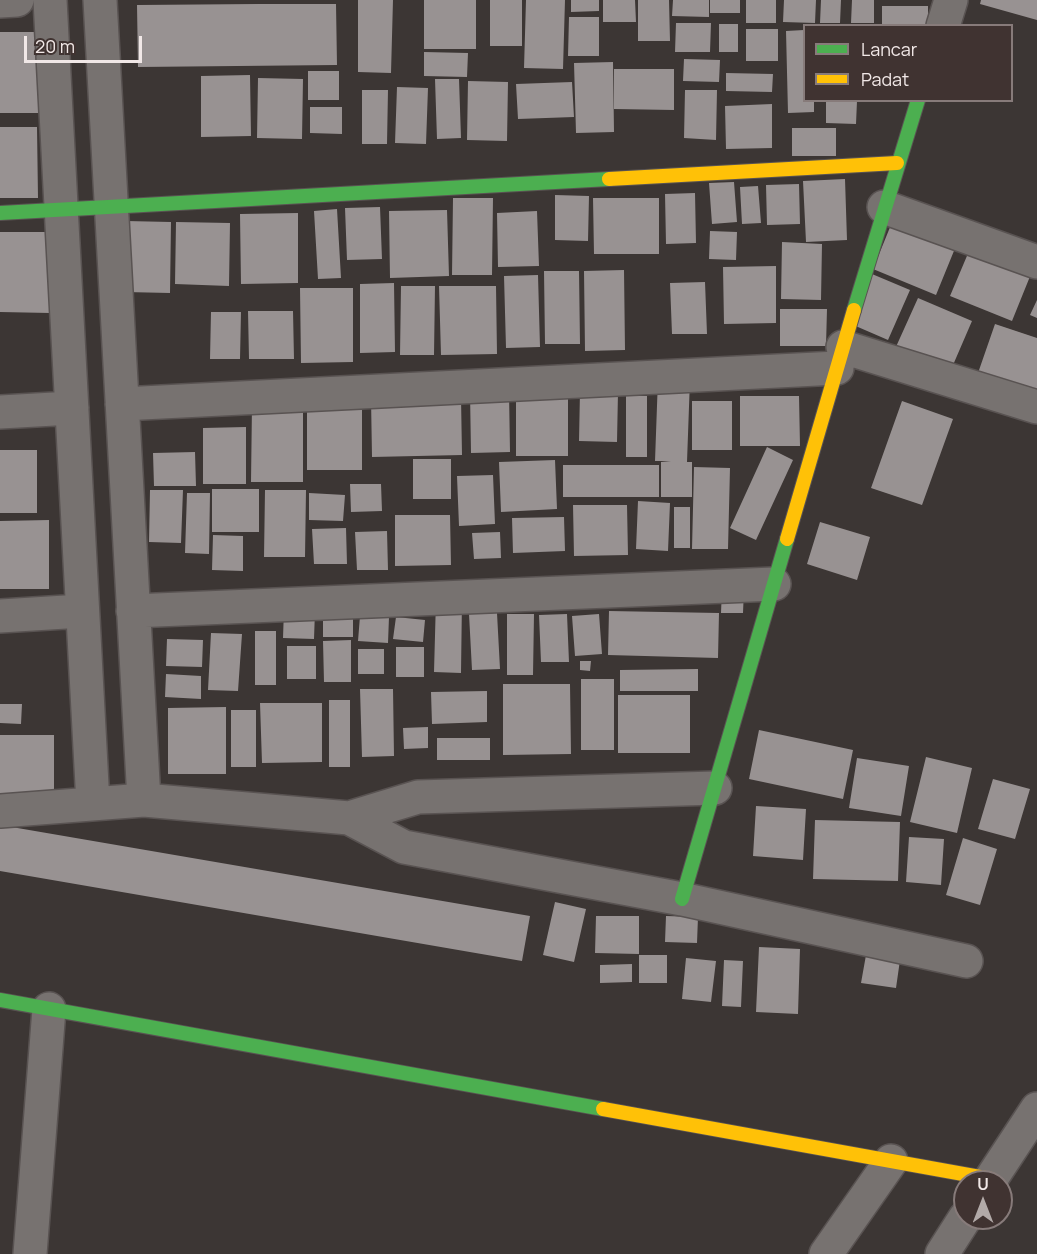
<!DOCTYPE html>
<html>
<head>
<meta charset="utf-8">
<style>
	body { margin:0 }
	#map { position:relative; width:1037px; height:1254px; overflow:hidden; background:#3c3634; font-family:Manrope,sans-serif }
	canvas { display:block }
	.legend { position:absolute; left:803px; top:24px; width:210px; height:78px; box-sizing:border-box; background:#403331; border:2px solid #877b7a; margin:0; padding:8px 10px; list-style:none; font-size:18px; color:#f1e8e7 }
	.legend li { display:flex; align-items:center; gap:12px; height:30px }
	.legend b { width:30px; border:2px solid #877b7a }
	.north { position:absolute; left:953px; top:1170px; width:60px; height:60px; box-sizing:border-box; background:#403331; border:2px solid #877b7a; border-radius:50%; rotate:0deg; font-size:16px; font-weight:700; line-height:24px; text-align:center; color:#f1e8e7 }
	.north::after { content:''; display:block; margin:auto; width:21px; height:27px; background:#b2aaa8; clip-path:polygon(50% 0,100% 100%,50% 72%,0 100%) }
	.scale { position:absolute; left:24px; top:36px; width:118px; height:27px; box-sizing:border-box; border:3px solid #f1e8e7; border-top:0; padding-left:8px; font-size:18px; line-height:21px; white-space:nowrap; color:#f1e8e7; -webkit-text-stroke:4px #403331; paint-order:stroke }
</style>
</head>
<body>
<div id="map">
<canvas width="1037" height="1254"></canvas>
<ul class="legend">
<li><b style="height:8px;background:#4caf50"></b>Lancar</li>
<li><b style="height:8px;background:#ffc107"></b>Padat</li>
</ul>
<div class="north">U</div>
<div class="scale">20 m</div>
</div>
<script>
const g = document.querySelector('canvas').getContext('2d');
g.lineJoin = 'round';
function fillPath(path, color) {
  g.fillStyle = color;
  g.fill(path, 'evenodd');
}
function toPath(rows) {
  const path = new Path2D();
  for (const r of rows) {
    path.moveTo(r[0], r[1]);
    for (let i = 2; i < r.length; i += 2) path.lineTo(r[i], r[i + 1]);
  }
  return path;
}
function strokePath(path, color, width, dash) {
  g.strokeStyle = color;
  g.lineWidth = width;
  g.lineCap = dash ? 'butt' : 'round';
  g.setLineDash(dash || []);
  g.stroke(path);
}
fillPath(toPath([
	[358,0,393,0,391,73,358,72],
	[424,0,476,0,476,49,424,49],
	[490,0,522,0,522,46,490,46],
	[526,0,565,0,563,69,524,68],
	[571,0,599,0,599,11,571,12],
	[603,0,635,0,636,22,603,22],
	[638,0,669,0,670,41,638,41],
	[673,0,709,0,709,17,672,16],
	[710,0,740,0,740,13,710,13],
	[746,0,776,0,776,23,746,23],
	[784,0,816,0,815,23,783,22],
	[821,0,841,0,840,23,820,23],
	[852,0,874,0,874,23,851,23],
	[981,0,1037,0,1037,20,980,4],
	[258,4,336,4,337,65,138,67,137,5],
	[882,6,928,6,928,26,882,26],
	[569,17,599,17,599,56,568,56],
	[676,23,711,23,710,52,675,52],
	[719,24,738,24,738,52,719,52],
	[746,29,778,29,778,61,746,61],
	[804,30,804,100,814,100,814,112,788,113,786,31],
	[0,32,39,32,39,113,0,113],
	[424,52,468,53,467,77,424,76],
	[684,59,720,60,719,82,683,81],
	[613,62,614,132,576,133,574,63],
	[614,69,674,69,674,110,614,109],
	[308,71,339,71,339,100,308,100],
	[726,73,773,74,772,92,726,91],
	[250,75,251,136,201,137,201,76],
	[258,78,303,79,302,139,257,138],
	[435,79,459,79,461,138,437,139],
	[468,81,508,82,507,141,467,140],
	[572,82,574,117,518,119,516,84],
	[397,87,428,88,426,144,395,143],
	[362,90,388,90,387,144,362,144],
	[685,90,717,90,716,140,684,138],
	[826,100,857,101,856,124,826,123],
	[772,104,772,148,726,149,725,106],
	[310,107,342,107,342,134,310,133],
	[0,127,37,127,38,198,0,198],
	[792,128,836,128,836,156,792,156],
	[845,179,847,240,806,242,803,181],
	[734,182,737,222,712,224,709,183],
	[799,184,800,224,767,225,766,185],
	[758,186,761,223,742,224,740,187],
	[695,193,696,243,666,244,665,194],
	[555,195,589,196,588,241,555,240],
	[453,198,493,198,492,275,452,275],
	[593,198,659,198,659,254,594,254],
	[380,207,382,259,347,260,345,208],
	[337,209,341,278,318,279,314,211],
	[447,210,449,276,390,278,389,211],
	[537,211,539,266,498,267,497,213],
	[298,213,298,283,241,284,240,214],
	[895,215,958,241,936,295,873,269],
	[126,221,171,222,170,293,125,292],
	[176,222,230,223,229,286,175,284],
	[710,231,737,232,736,260,709,259],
	[0,232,51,232,50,313,0,312],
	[782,242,822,244,821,300,781,299],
	[972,244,1033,269,1012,321,950,296],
	[776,266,776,323,724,324,723,267],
	[624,270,625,350,585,351,584,271],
	[544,271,579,271,580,344,545,344],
	[872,274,910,290,888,340,851,324],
	[538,275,540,347,506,348,504,276],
	[705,282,707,334,672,334,670,283],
	[394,283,395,352,360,353,360,284],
	[401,286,435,286,434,355,400,355],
	[439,286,496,286,497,354,441,355],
	[300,288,353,288,353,362,301,363],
	[918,298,972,321,950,372,895,349],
	[1037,300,1037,318,1030,315],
	[780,309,827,309,826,346,780,346],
	[248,311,293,311,294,359,249,359],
	[211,312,241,312,240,359,210,359],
	[995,324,1037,338,1037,393,978,373],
	[658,378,690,379,687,462,692,462,692,497,661,497,661,462,671,461,655,461],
	[516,390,568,390,568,456,516,456],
	[509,391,510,452,471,453,470,392],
	[580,391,618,392,617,442,579,441],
	[626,396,647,396,647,457,626,457],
	[740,396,799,396,800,446,740,446],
	[461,397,462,455,372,457,371,398],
	[307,401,362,401,362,470,307,470],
	[692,401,732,401,732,450,692,450],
	[902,401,953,419,922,505,871,488],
	[252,404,303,404,303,482,251,482],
	[246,427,246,484,203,484,203,428],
	[767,447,793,460,756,540,730,528],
	[0,450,37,450,37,513,0,513],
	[195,452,196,486,154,486,153,453],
	[413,459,451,459,451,499,413,499],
	[555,460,557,509,501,512,499,462],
	[563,465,659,465,659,497,563,497],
	[694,467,730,468,728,549,692,549],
	[493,475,495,524,459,526,457,476],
	[350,484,381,484,382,511,351,512],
	[212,489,259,489,259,532,212,532],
	[150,490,183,490,181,543,149,542],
	[265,490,306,490,305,557,264,557],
	[187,493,210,493,209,554,185,553],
	[309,493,345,495,343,521,309,520],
	[638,501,670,503,668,551,636,549],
	[573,505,627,505,628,555,574,556],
	[674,507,690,507,690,548,674,548],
	[395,515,450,515,451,565,395,566],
	[564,517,565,551,513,553,512,518],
	[49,520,49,589,0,589,0,521],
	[820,522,870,537,857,580,807,564],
	[346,528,347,564,314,564,312,529],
	[387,531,388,570,357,570,355,532],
	[500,532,501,558,474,559,472,533],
	[213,535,243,536,243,571,212,570],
	[722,588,744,589,743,613,721,613],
	[436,599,462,599,461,673,434,672],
	[284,609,315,611,314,639,283,638],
	[609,611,719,613,718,658,608,655],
	[323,612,353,612,353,637,323,637],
	[497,613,500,669,472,670,469,614],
	[507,614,534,614,533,675,507,675],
	[567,614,569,662,541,662,539,615],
	[599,614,602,654,575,656,572,616],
	[360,616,389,617,388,643,358,641],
	[396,617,425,620,423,642,393,639],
	[255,631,276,631,276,685,255,685],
	[211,633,242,634,238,691,208,690],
	[167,639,203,640,202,667,166,666],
	[351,640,351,682,324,682,323,641],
	[287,646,316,646,316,679,287,679],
	[396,647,424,647,424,677,396,677],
	[358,649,384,649,384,674,358,674],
	[580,661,591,661,590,671,580,670],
	[698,669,698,691,620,691,620,670],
	[166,674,201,676,201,699,165,697],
	[581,679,614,679,614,750,581,750],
	[503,684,570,684,571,754,503,755],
	[360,689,393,689,394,756,362,757],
	[487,691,487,722,432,724,431,692],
	[618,695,690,695,690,753,618,753],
	[329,700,350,700,350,767,329,767],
	[260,703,322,703,322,762,262,763],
	[0,704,22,704,21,724,0,723],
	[226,707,226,774,168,774,168,708],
	[231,710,256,710,256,767,231,767],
	[428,727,428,748,404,749,403,728],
	[759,730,853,750,843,799,749,779],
	[0,735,54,735,54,801,0,800],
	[437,738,490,738,490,760,437,760],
	[926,757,972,768,957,833,910,822],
	[857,758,909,766,901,816,849,808],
	[993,779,1030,789,1015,839,978,829],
	[756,806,806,809,803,860,753,856],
	[815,820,900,822,898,881,813,879],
	[0,825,530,916,522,961,0,871],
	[909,837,944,839,941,885,906,882],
	[963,838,997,849,980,905,946,895],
	[555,902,586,909,574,962,543,955],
	[596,916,639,916,639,954,595,953],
	[666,916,698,917,697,943,665,942],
	[759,947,800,949,798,1014,756,1012],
	[639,955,667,955,667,983,639,983],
	[866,955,900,960,896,988,861,983],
	[686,958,716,961,711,1002,682,999],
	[724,960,743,961,741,1007,722,1006],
	[632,964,632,982,600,983,600,965]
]), '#989292');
const street = toPath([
	[50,0,93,804],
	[100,0,144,800],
	[0,1,17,0],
	[943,26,951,0],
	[884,207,1037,262],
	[843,347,1037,407],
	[122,404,837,368],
	[0,412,72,408],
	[133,611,774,584],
	[0,616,82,611],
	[0,811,144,800,349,818,418,797,715,788],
	[349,818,404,847,682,899,966,961],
	[989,1182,1037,1109],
	[30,1254,49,1009],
	[826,1254,891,1161],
	[942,1254,965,1218]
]);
const fast = toPath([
	[0,213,609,179],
	[854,310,918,100],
	[682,899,787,539],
	[0,1000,603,1109]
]);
const slow = toPath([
	[609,179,897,163],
	[787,539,854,310],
	[603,1109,991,1179]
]);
strokePath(street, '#595352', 36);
strokePath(fast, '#595352', 16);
strokePath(slow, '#595352', 16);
strokePath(street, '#777270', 33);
strokePath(fast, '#4caf50', 14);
strokePath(slow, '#ffc107', 14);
</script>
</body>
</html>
